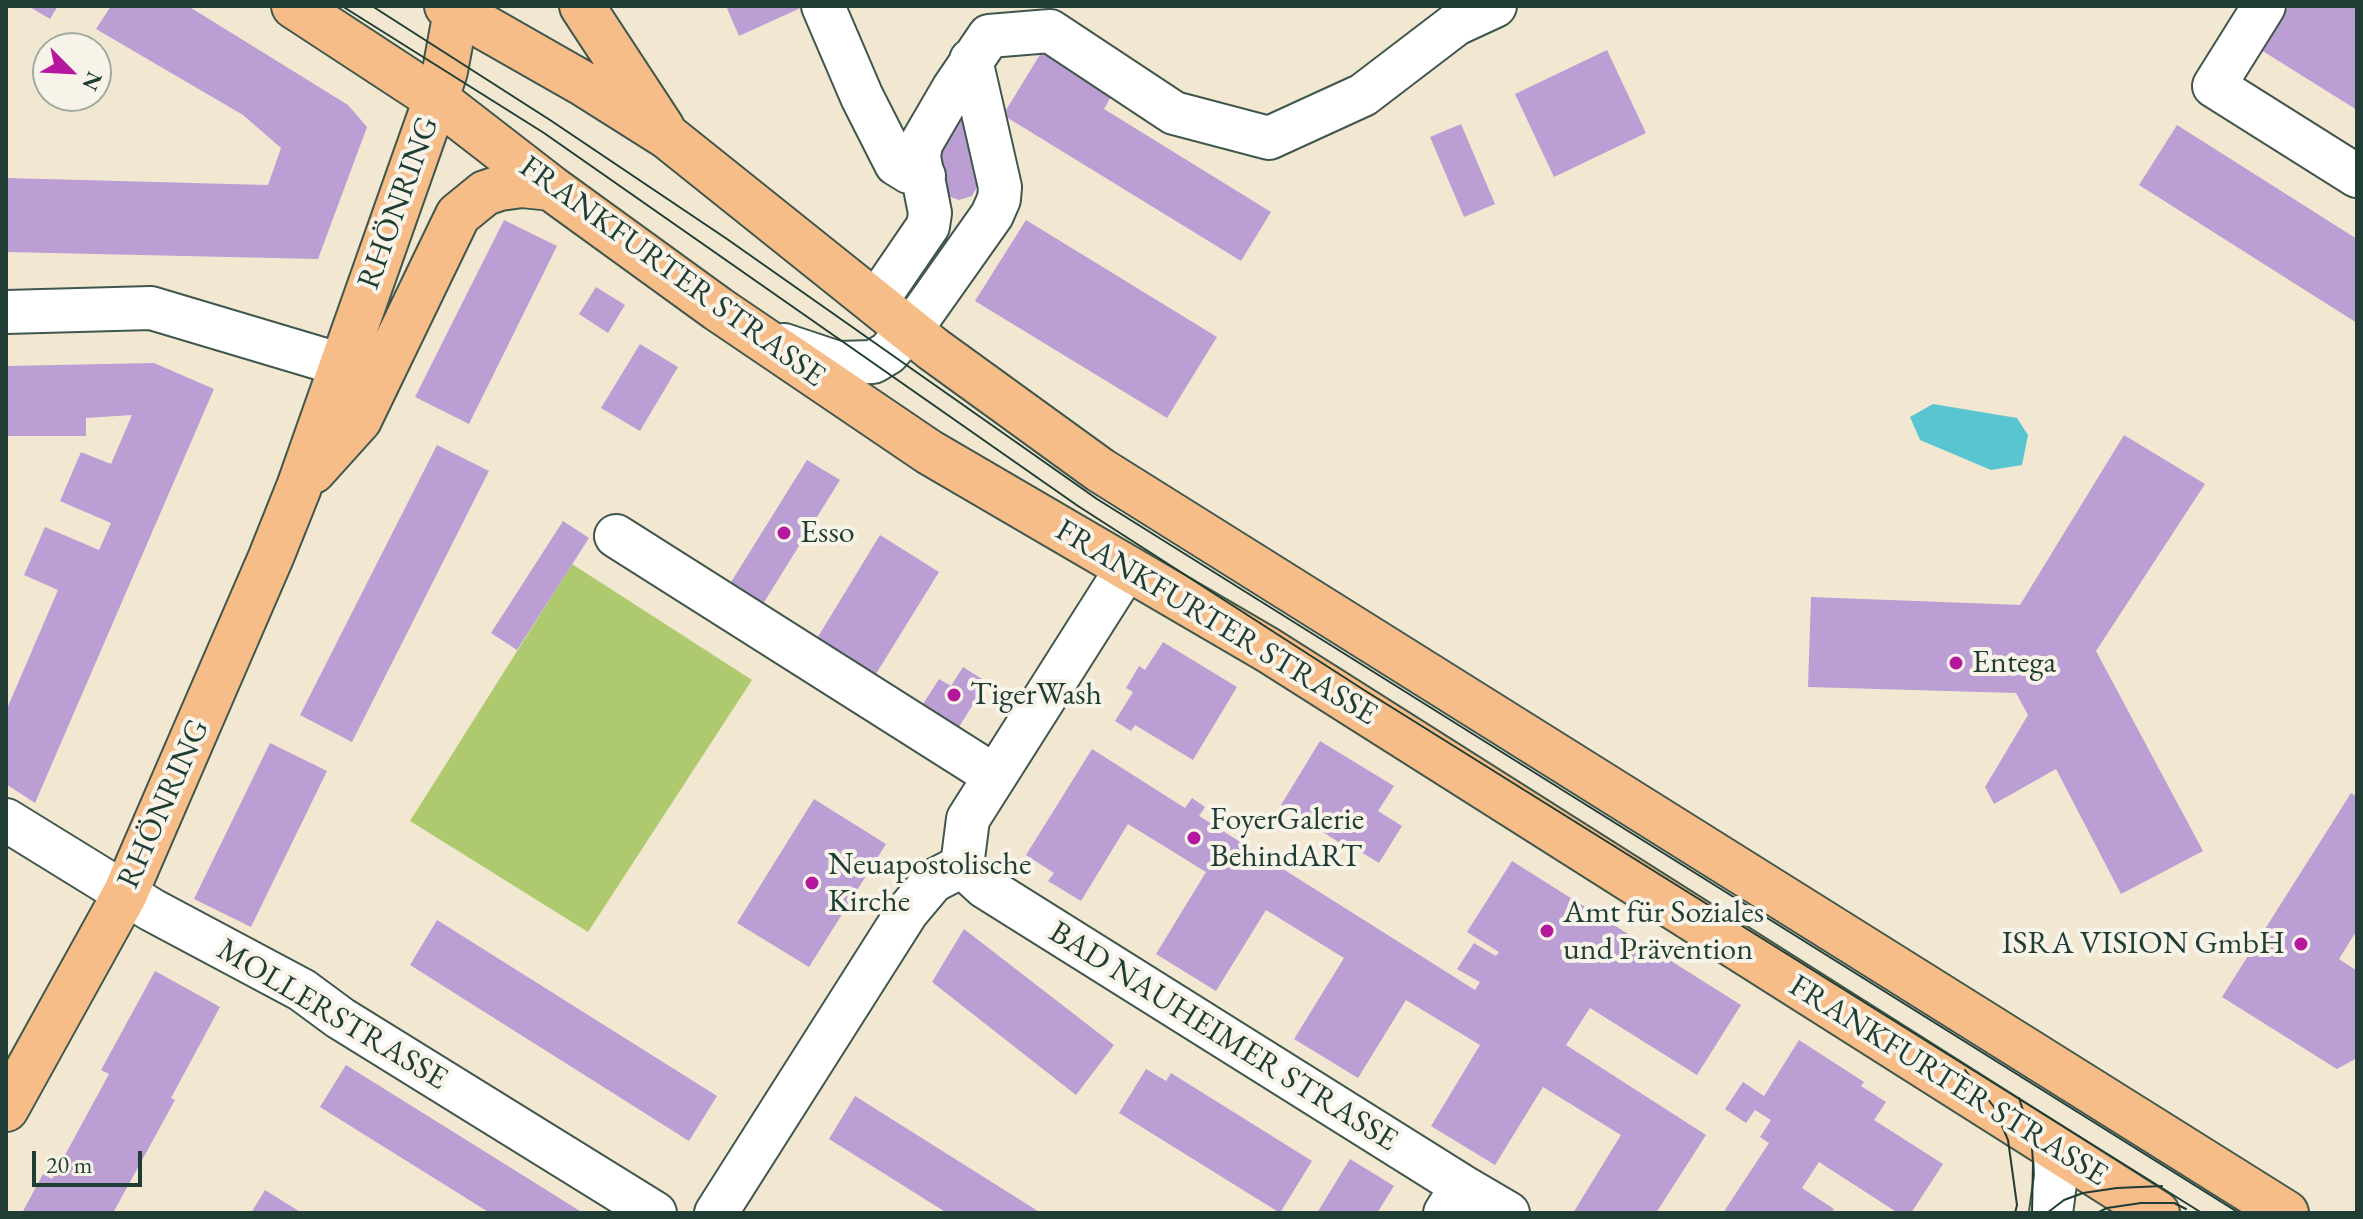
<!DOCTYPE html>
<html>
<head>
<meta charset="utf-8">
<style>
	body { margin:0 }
	#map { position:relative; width:2363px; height:1219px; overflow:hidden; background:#f2e8d2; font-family:"EB Garamond",serif }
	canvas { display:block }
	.frame { position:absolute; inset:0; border:8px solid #1f3d34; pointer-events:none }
	.north { position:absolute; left:32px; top:32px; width:80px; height:80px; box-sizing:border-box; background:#f7f3e8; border:2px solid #a1aaa0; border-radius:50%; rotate:114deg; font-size:22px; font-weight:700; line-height:32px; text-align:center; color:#1f3d34 }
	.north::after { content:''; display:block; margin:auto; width:28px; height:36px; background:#b5179e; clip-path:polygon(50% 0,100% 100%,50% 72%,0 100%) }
	.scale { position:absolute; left:32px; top:1151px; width:110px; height:36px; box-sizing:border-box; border:4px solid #1f3d34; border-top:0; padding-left:10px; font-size:24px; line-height:28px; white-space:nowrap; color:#1f3d34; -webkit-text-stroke:6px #f7f3e8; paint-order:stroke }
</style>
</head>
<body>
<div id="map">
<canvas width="2363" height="1219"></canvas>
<div class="frame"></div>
<div class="north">N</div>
<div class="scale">20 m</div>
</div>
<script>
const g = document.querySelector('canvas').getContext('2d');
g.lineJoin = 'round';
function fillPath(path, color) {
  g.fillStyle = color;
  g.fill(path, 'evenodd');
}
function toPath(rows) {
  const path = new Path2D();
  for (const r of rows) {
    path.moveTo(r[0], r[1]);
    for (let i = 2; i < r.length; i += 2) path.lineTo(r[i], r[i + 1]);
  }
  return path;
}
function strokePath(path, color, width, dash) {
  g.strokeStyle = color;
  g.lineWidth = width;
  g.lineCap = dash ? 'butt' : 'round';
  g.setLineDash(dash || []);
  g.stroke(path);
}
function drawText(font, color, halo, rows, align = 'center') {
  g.font = font + ' "EB Garamond",serif';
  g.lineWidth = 8;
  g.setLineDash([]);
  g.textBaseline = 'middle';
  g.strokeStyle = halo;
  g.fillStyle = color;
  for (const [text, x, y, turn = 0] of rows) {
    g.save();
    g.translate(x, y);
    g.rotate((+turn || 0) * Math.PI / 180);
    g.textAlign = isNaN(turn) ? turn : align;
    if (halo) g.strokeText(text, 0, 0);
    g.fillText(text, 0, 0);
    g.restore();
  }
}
fillPath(toPath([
	[572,564,752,680,588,932,410,821]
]), '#afc96f');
fillPath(toPath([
	[1933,404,2017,418,2028,435,2022,465,1991,470,1920,440,1910,417]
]), '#59c5d0');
fillPath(toPath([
	[28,6,58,6,50,19],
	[111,6,188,6,348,105,367,127,318,259,6,252,6,178,268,185,281,148,243,115,96,29],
	[726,6,805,6,739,36],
	[2289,6,2357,6,2357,110,2261,50],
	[1044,48,1114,91,1104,109,1271,212,1241,261,1003,115],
	[1607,50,1646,133,1554,177,1515,94],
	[962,111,979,183,972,196,959,200,945,195,934,149],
	[1461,124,1495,204,1464,217,1430,137],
	[2177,125,2357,239,2357,323,2139,185],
	[504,220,557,246,469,424,415,397],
	[1026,220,1217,337,1167,418,975,301],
	[596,287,625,305,608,333,579,314],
	[640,344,678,367,640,431,601,408],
	[154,363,214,389,35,803,6,784,6,711,58,590,24,575,45,527,99,550,111,523,60,501,81,452,111,464,132,415,86,418,86,436,6,436,6,366],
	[2124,435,2205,484,2096,651,2203,851,2121,894,2056,769,1994,804,1985,787,2028,715,2016,693,1808,687,1811,597,2020,605],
	[437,445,489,471,352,742,300,715],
	[807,460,840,480,761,607,728,587],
	[563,521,589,538,517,650,491,633],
	[880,535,939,572,874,677,816,640],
	[1163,642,1237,687,1193,760,1135,725,1131,731,1115,721,1133,692,1126,688,1139,666,1145,670],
	[963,667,987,682,959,727,923,704,939,679,951,686],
	[1320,741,1394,786,1378,811,1402,826,1379,863,1356,849,1354,852,1281,805],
	[270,743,327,771,251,927,194,899],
	[1092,749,1185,808,1192,798,1205,807,1199,816,1475,990,1480,982,1457,969,1474,943,1496,956,1499,952,1467,932,1512,861,1741,1005,1697,1075,1590,1008,1566,1045,1706,1135,1656,1213,1573,1213,1621,1135,1543,1087,1495,1165,1431,1126,1480,1045,1406,1000,1358,1078,1294,1039,1344,958,1266,910,1216,991,1156,954,1206,872,1128,824,1081,901,1048,881,1054,873,1026,855],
	[2351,793,2357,797,2357,930,2339,959,2357,971,2357,1058,2337,1069,2222,997],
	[814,799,886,844,809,967,737,923],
	[437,920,717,1096,689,1141,410,965],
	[964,929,1114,1045,1076,1095,932,982],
	[155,971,220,1007,171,1098,175,1100,113,1213,22,1213,43,1174,52,1179,109,1074,101,1070],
	[1799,1040,1864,1082,1861,1086,1886,1102,1874,1120,1943,1164,1911,1213,1898,1213,1819,1162,1802,1188,1834,1209,1832,1213,1723,1213,1769,1143,1760,1137,1771,1120,1755,1110,1746,1123,1725,1109,1743,1082,1764,1096],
	[346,1065,532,1181,583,1213,490,1213,413,1165,320,1107],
	[1146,1069,1166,1081,1171,1073,1312,1161,1280,1213,1119,1113],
	[855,1096,1041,1213,947,1213,829,1139],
	[1350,1159,1394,1186,1377,1213,1317,1213],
	[265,1190,302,1213,251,1213]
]), '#ba9ed4');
const minor = toPath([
	[823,6,862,97,896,164,909,172,924,176],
	[2264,6,2214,86,2357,176],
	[876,302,928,226,930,213,919,157,921,144,953,89,989,36,1050,31,1174,113,1269,138,1363,95,1456,24,1495,6],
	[6,312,151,308,342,365],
	[784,345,838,363,873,362,888,353,922,314,992,215,999,199,1000,187,971,60],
	[616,536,995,776],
	[6,820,152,910,302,990,340,1018,655,1213],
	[962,866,985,887,1462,1186,1445,1213],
	[1462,1186,1508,1213],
	[716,1213,907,912,933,881,962,866,968,819,1127,568],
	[2051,1213,2056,1176,2055,1150]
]);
const major = toPath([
	[294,6,436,99,551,188,718,309,929,452,1268,650,2157,1213],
	[447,6,584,84,668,137,933,349,1100,470,2286,1213],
	[582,6,662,128],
	[313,471,359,420,458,215,485,193,500,188,522,185,551,188],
	[6,1109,125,894,271,557,299,487,436,99,445,71,457,6]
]);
strokePath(minor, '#3f574c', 46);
strokePath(major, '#3f574c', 48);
strokePath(minor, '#fff', 42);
strokePath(major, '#f7bd88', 44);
strokePath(toPath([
	[342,6,544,133,1078,506,1364,690,2202,1213],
	[372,6,550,120,727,239,1097,499,2239,1213],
	[1965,1070,1994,1107,2008,1140,2017,1205,2015,1213],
	[2019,1098,2031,1135,2033,1162,2032,1213],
	[2047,1213,2064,1200,2083,1193,2117,1188,2162,1186],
	[2097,1213,2107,1208,2141,1203,2174,1203,2186,1209]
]), '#1f3d34', 2);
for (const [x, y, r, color] of [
	[784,533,8,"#b5179e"],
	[1956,663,8,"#b5179e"],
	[954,695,8,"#b5179e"],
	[1194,838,8,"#b5179e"],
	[812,883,8,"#b5179e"],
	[1547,931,8,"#b5179e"],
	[2301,944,8,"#b5179e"]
]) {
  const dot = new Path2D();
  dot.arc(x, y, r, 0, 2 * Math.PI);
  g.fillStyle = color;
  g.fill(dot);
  strokePath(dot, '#f7f3e8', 3);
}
drawText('32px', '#1f3d34', '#f7f3e8', [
	["RHÖNRING",399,203,-70],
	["FRANKFURTER STRASSE",672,272,36],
	["FRANKFURTER STRASSE",1216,623,31],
	["RHÖNRING",164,804,-66],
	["MOLLERSTRASSE",332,1015,31],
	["BAD NAUHEIMER STRASSE",1223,1037,32],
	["FRANKFURTER STRASSE",1948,1081,32]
]);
drawText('32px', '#1f3d34', '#f7f3e8', [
	["Esso",800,533],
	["Entega",1972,663],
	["TigerWash",970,695],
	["FoyerGalerie",1210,820],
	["BehindART",1210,857],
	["Neuapostolische",828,865],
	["Kirche",828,902],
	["Amt für Soziales",1563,913],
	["und Prävention",1563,950],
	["ISRA VISION GmbH",2285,944,"right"]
], 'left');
</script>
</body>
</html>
